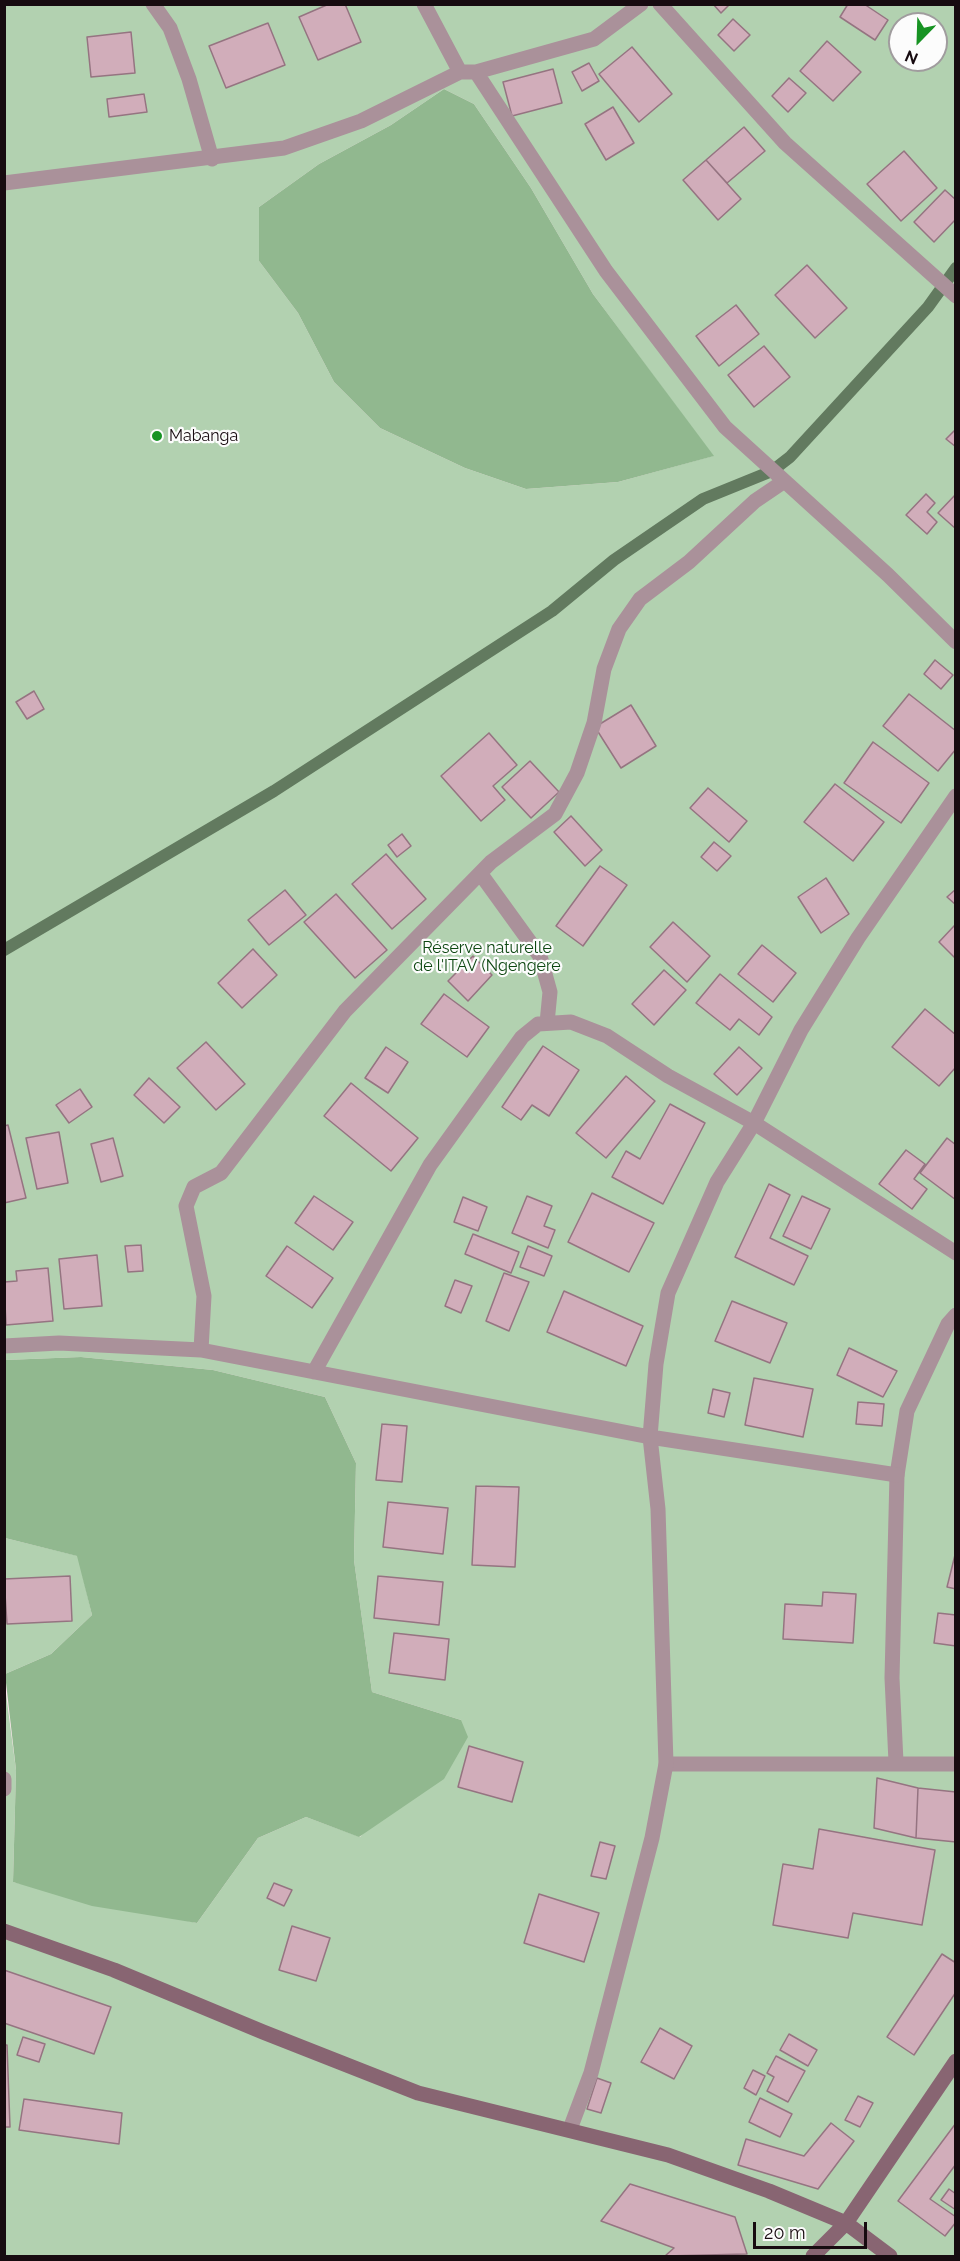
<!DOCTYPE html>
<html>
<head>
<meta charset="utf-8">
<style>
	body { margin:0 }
	#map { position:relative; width:960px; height:2261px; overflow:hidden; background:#ffe8f0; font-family:Raleway,sans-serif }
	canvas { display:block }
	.frame { position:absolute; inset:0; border:6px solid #170b10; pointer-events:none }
	.north { position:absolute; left:888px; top:12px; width:60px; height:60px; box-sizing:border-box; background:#fcfcfc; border:2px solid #a09c9e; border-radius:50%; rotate:203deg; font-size:16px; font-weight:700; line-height:24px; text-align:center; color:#170b10 }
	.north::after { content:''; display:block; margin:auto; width:21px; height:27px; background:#179323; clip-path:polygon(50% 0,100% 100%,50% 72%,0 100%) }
	.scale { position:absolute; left:753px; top:2222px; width:114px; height:27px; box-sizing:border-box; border:3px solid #170b10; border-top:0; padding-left:8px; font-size:18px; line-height:21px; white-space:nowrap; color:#170b10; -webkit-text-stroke:4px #fcfcfc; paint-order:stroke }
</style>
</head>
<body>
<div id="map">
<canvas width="960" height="2261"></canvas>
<div class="frame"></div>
<div class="north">N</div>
<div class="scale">20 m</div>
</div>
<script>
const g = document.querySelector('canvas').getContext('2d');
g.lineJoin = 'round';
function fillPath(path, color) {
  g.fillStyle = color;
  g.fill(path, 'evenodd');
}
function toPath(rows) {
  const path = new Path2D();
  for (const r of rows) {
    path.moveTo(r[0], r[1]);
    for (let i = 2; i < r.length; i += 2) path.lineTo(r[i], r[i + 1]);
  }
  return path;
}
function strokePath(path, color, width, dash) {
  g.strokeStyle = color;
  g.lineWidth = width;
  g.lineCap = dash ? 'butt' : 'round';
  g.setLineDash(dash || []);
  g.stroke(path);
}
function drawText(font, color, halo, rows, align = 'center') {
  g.font = font + ' Raleway,sans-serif';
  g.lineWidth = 4.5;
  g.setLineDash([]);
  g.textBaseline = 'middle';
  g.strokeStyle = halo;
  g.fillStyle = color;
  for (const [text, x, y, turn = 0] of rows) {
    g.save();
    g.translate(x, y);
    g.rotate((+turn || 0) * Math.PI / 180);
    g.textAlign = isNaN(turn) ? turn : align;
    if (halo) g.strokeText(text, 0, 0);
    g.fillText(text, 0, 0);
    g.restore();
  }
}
fillPath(toPath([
	[5,5,955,5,955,2256,5,2256,5,1686,16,1770,13,1882,197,1923,258,1838,306,1817,360,1837,461,1720,372,1692,354,1560,356,1463,325,1397,213,1370,81,1357,5,1360],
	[900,24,936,24,936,60,900,60],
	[444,89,474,104,531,188,593,294,713,456,618,482,526,489,465,468,380,428,334,382,298,313,259,261,259,207,319,164,391,125],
	[5,1538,78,1556,92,1615,51,1654,5,1674]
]), '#b2d1b0');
fillPath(toPath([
	[444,89,474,104,531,188,593,294,714,456,618,482,526,489,465,468,380,428,334,382,298,313,259,261,259,207,319,164,391,125],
	[81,1357,213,1370,325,1397,356,1463,354,1560,372,1692,461,1720,468,1737,444,1779,359,1837,306,1817,258,1838,197,1923,92,1906,13,1882,16,1770,5,1674,51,1654,92,1615,77,1556,5,1538,5,1360]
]), '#91b88f');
strokePath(toPath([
	[4,950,274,791,552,611,614,560,703,499,772,471,790,457,928,307,956,268]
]), '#627a5f', 12);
const building = toPath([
	[329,4,345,4,361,42,318,60,299,17,329,4],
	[713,4,730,4,721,13,713,4],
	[848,4,864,4,888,20,875,40,840,17,848,4],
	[733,19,750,35,734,51,718,35,733,19],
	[268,23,285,65,226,88,209,46,268,23],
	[131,32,135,73,91,77,87,37,131,32],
	[827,41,861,72,833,101,800,71,827,41],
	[632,47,672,94,639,122,599,74,632,47],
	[589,63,599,81,582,91,572,72,589,63],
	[553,69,562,103,512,116,503,82,553,69],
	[789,78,806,93,788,112,772,96,789,78],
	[144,94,147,112,109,117,107,99,144,94],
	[613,107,634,143,606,160,585,124,613,107],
	[744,127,765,151,727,183,706,160,744,127],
	[904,151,937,188,901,221,867,184,904,151],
	[706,160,741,199,718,220,683,180,706,160],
	[945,190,956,200,956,219,934,242,914,222,945,190],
	[807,265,847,308,815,338,775,295,807,265],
	[736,305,759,334,719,366,696,336,736,305],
	[764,346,790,377,754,407,728,375,764,346],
	[956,429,956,447,946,439,956,429],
	[926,494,935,503,927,512,937,522,927,534,906,515,926,494],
	[956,494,956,529,938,513,956,494],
	[935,660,953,675,941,689,924,674,935,660],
	[34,691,44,709,27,719,16,702,34,691],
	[909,694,956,731,956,749,938,771,883,726,909,694],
	[631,705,656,746,621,768,595,727,631,705],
	[489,733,517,765,493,786,505,800,481,821,441,776,489,733],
	[873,742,929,783,901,823,844,783,873,742],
	[530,761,559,792,531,818,502,787,530,761],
	[835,784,884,822,853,861,804,822,835,784],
	[708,788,747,821,729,842,690,808,708,788],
	[571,816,602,850,585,866,554,832,571,816],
	[402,834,411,846,397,857,388,845,402,834],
	[714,842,731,856,717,871,701,857,714,842],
	[386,854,426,899,392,929,352,884,386,854],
	[600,866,627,885,583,946,556,926,600,866],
	[826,878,849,914,821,933,798,897,826,878],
	[956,889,956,905,947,897,956,889],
	[285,890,306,915,269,945,248,920,285,890],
	[336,894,387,950,355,978,304,922,336,894],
	[673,922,710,956,687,982,650,947,673,922],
	[954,926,956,928,956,959,939,942,954,926],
	[762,945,796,973,773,1002,738,974,762,945],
	[253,949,277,975,242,1008,218,983,253,949],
	[473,956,492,975,468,1001,448,981,473,956],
	[664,970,686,990,654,1025,632,1004,664,970],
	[720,974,772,1017,759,1035,739,1019,730,1030,696,1003,720,974],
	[444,994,489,1027,467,1057,421,1024,444,994],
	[925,1009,956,1035,956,1067,939,1086,892,1047,925,1009],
	[206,1042,245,1084,216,1110,177,1068,206,1042],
	[543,1046,579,1070,549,1116,532,1105,521,1120,502,1107,543,1046],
	[386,1047,408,1062,388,1093,365,1078,386,1047],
	[739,1047,762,1068,737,1095,714,1074,739,1047],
	[626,1076,655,1101,606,1158,576,1133,626,1076],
	[149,1078,180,1107,164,1123,134,1095,149,1078],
	[351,1083,418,1138,391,1171,324,1116,351,1083],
	[80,1089,92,1107,69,1123,56,1105,80,1089],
	[670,1104,705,1123,663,1204,612,1177,626,1151,640,1159,670,1104],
	[8,1125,26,1198,4,1203,4,1126,8,1125],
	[59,1132,68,1183,37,1189,26,1138,59,1132],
	[113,1138,123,1176,101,1182,91,1144,113,1138],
	[947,1138,956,1145,956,1200,920,1173,947,1138],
	[906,1150,925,1164,914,1179,927,1189,912,1209,879,1184,906,1150],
	[769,1184,790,1195,770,1238,808,1256,794,1285,735,1257,769,1184],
	[592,1193,654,1223,629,1272,568,1242,592,1193],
	[314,1196,353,1222,333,1250,295,1223,314,1196],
	[527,1196,552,1206,544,1226,555,1230,548,1248,512,1233,527,1196],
	[802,1196,830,1209,811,1249,783,1236,802,1196],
	[463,1197,487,1207,478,1231,454,1222,463,1197],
	[473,1234,519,1252,511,1273,465,1254,473,1234],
	[141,1245,143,1271,128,1272,125,1246,141,1245],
	[287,1246,333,1278,312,1308,266,1276,287,1246],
	[528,1246,552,1256,544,1276,520,1267,528,1246],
	[97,1255,102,1306,64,1309,59,1259,97,1255],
	[48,1268,53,1321,6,1325,4,1282,17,1281,16,1271,48,1268],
	[504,1273,529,1282,509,1331,486,1321,504,1273],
	[455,1280,472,1286,461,1313,445,1306,455,1280],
	[564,1291,643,1326,626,1366,547,1332,564,1291],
	[732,1301,787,1323,770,1363,715,1341,732,1301],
	[849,1348,897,1371,883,1397,837,1375,849,1348],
	[754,1378,813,1389,803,1437,745,1425,754,1378],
	[713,1389,730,1393,724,1417,708,1413,713,1389],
	[858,1402,884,1404,882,1426,856,1424,858,1402],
	[382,1424,407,1426,402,1482,376,1480,382,1424],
	[476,1486,519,1487,515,1567,472,1565,476,1486],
	[388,1502,448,1508,443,1554,383,1547,388,1502],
	[956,1551,956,1589,947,1587,956,1551],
	[70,1576,72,1621,7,1624,4,1579,70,1576],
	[378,1576,443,1582,439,1625,374,1618,378,1576],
	[823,1592,856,1594,853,1643,783,1639,785,1604,822,1606,823,1592],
	[938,1613,956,1615,956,1646,934,1643,938,1613],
	[394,1633,449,1639,445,1680,389,1673,394,1633],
	[469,1746,523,1762,512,1802,458,1787,469,1746],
	[877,1778,918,1788,916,1838,874,1828,877,1778],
	[918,1788,956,1792,956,1842,916,1838,918,1788],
	[819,1829,935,1850,922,1925,853,1913,848,1938,773,1925,783,1864,813,1869,819,1829],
	[600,1842,615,1846,606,1879,591,1876,600,1842],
	[274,1883,292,1890,284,1906,267,1898,274,1883],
	[539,1894,599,1913,584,1962,524,1943,539,1894],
	[292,1926,330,1938,316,1981,279,1970,292,1926],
	[942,1954,956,1963,956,1992,914,2055,887,2037,942,1954],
	[4,1970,111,2007,94,2054,4,2023,4,1970],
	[660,2028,692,2046,674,2079,641,2062,660,2028],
	[789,2034,817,2050,808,2066,780,2050,789,2034],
	[23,2037,45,2044,39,2062,17,2055,23,2037],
	[4,2045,7,2045,10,2127,4,2127,4,2045],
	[776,2056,805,2071,788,2102,767,2091,774,2077,767,2073,776,2056],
	[753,2070,765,2076,756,2095,744,2088,753,2070],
	[597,2078,611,2083,601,2113,587,2109,597,2078],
	[858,2096,873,2103,860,2127,845,2120,858,2096],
	[760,2098,792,2114,780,2137,749,2122,760,2098],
	[24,2099,122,2113,119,2144,19,2130,24,2099],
	[831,2123,854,2141,818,2189,738,2165,746,2139,804,2156,831,2123],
	[956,2123,956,2164,930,2199,956,2217,956,2222,945,2236,898,2201,956,2123],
	[630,2184,735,2217,747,2254,665,2256,674,2248,601,2221,630,2184],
	[949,2189,956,2194,956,2210,941,2200,949,2189]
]);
fillPath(building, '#d1adba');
strokePath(building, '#957481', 1.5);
strokePath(toPath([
	[153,4,170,28,189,79,212,159],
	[896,1762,892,1678,897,1475,907,1411,948,1324,956,1315],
	[666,1764,956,1764]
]), '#aa919a', 15);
strokePath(toPath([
	[424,4,460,72,476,72,594,39,641,4],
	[660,4,785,143,956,296],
	[476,72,606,271,725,427,888,575,956,642],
	[4,183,284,148,361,121,460,72],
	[480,873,540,956,550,992,547,1023],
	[4,1346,59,1343,201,1350,650,1437,897,1475],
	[201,1350,204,1296,186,1206,194,1187,221,1173,345,1011,491,862,555,814,577,773,594,723,604,669,619,629,640,599,689,562,755,501,783,482],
	[314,1372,430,1165,522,1037,538,1024,571,1022,607,1036,668,1076,754,1123,956,1253],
	[4,1779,4,1789],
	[570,2129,591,2073,652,1838,666,1764,658,1509,650,1437,656,1364,668,1293,717,1182,754,1123,801,1030,858,938,956,796]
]), '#aa919a', 15);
strokePath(toPath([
	[4,1931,114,1970,263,2032,418,2093,668,2155,769,2191,846,2223,890,2256],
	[813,2256,846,2223,956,2061]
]), '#886572', 15);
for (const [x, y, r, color] of [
	[157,436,6,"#179323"]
]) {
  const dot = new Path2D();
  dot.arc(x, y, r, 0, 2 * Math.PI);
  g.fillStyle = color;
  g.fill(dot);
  strokePath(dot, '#fcfcfc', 2);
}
drawText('16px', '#170b10', '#fcfcfc', [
	["Mabanga",169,436]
], 'left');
drawText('16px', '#0d4711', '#fcfcfc', [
	["Réserve naturelle",487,948],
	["de l'ITAV (Ngengere",487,966]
]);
</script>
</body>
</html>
